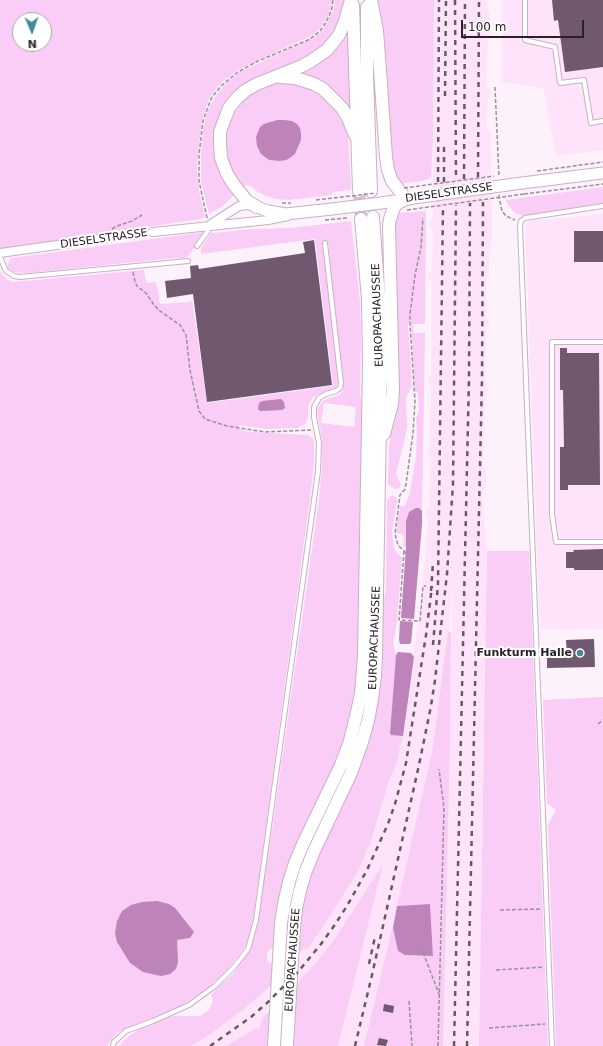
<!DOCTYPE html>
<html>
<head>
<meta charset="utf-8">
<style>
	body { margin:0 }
	#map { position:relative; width:603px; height:1046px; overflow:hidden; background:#fdf1fb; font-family:"DejaVu Sans",sans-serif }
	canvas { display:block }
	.north { position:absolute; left:12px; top:12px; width:40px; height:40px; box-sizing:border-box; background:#fff; border:1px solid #aaa6a9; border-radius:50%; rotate:178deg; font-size:11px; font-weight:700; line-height:16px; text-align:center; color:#2a2029 }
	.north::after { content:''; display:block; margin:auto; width:14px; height:18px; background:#448b93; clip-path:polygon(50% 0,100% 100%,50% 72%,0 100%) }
	.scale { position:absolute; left:461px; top:20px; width:123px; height:18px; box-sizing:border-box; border:2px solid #2a2029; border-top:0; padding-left:5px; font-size:12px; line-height:14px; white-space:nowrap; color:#2a2029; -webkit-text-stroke:3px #fff; paint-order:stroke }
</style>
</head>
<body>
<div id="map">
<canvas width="603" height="1046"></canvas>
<div class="north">N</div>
<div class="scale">100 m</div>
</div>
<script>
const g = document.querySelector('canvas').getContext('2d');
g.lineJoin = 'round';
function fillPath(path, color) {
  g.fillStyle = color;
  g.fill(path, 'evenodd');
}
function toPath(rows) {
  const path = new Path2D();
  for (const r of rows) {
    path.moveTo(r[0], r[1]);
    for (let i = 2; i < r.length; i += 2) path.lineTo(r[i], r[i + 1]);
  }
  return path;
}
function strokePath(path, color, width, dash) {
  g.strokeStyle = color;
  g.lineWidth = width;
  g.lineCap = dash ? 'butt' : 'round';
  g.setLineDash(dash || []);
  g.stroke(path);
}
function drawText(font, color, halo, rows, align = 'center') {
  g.font = font + ' "DejaVu Sans",sans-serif';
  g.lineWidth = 4;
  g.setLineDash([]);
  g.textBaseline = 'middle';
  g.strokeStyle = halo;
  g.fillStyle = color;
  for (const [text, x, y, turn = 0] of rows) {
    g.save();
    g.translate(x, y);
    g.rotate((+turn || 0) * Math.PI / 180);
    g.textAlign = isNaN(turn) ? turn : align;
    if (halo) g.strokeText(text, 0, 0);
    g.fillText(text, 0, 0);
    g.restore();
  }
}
fillPath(toPath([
	[434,0,488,0,488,11,490,14,490,32,488,36,487,85,490,89,490,95,488,97,487,129,491,132,492,236,489,261,489,277,486,282,486,316,489,319,489,325,486,328,485,385,487,390,487,395,485,396,483,467,486,470,485,490,482,495,487,551,479,1046,441,1046,453,569,450,621,433,747,386,960,364,1046,338,1046,382,865,307,984,297,979,297,966,304,948,388,783,397,762,418,624,429,520,426,516,426,511,429,506,430,457,427,453,427,448,430,444,430,420,429,412,431,408,431,386,428,382,428,377,431,373,432,282,429,279,429,273,432,269,433,231,430,227,430,221,433,217],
	[502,0,603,0,603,150,556,156,543,88,501,82],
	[603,214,603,629,540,629,525,228,530,221],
	[258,988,268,993,268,1008,262,1022,258,1027,226,1046,191,1046,209,1035]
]), '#ffe3fb');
fillPath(toPath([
	[0,0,332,0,332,1,331,8,324,23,319,29,313,35,246,66,237,71,220,84,210,97,207,104,202,121,198,154,197,170,199,191,205,217,200,219,113,232,98,235,0,249],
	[20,20,44,20,44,44,20,44],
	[335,0,344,0,343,10,339,27,316,54,266,75,218,122,235,194,223,206,209,214,201,181,201,154,203,129,205,121,207,112,214,98,224,85,238,73,257,64,315,37,321,32,326,25,334,8],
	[377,0,434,0,433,138,431,178,422,181,399,184,393,176],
	[347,21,352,114,295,74],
	[279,81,313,87,339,111,346,127,348,135,351,190,333,192,332,193,332,195,297,199,288,200,277,199,266,196,258,192,249,185,246,185,244,188,233,173,228,161,226,150,226,138,228,123,235,111,241,103,248,96,257,90],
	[299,146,295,153,290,158,280,161,269,160,261,154],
	[603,187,603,203,525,216,521,215,515,213,508,205,506,200],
	[426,211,425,324,413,324,414,333,425,333,422,511,419,508,416,508,409,513,406,521,406,547,403,546,404,540,402,534,396,533,400,506,405,506,410,492,416,458,417,429,416,418,419,411,418,393,415,390,411,323,408,323,412,387,406,397,407,426,404,442,396,474,401,485,399,488,395,489,388,484,388,480,389,446,394,410,393,226,396,215,399,213],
	[351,221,360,301,361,337,360,394,362,408,358,649,357,675,354,695,345,737,337,760,279,900,273,947,269,950,267,953,267,959,268,962,273,964,272,985,244,1009,209,1035,191,1046,119,1046,124,1040,139,1029,173,1016,200,1016,208,1011,213,1002,211,995,219,986,233,974,249,952,257,923,272,830,319,500,322,468,322,439,317,410,322,402,325,400,339,395,343,391,343,388,330,277,329,246,326,241,322,242,339,379,338,383,336,387,333,390,323,392,313,397,308,406,308,417,305,424,298,428,266,429,239,425,239,429,250,432,308,435,314,440,314,462,310,498,253,921,250,934,245,947,225,973,201,993,174,1010,144,1021,118,1032,111,1040,107,1046,0,1046,0,271,4,276,8,280,13,282,144,270,146,283,156,282,160,304,189,302,192,300,207,403,333,386,315,239,201,254,201,248,211,233,214,233,252,229,290,228],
	[324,403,356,407,354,427,321,423],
	[115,933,190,938,177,940,177,949,136,967,130,963],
	[205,232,204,234,202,234,194,245,195,247,187,257,183,258,175,258,27,273,13,272,8,268,8,266,9,260,11,258],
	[391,496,394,496,397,498,397,503,392,530,393,542,395,550,402,558,397,621,393,644,396,655,390,733,391,735,403,736,402,737,397,762,388,783,371,841,356,875,320,931,307,949,304,948,294,961,297,927,310,873,353,778,386,589,387,500],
	[487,551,529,551,548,1046,479,1046],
	[448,631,451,632,450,740,443,1046,364,1046,392,929,393,928,398,951,405,955,433,956,430,904,397,906,433,747],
	[603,697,603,1046,556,1046,548,825,556,810,547,803,543,700],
	[383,864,338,1046,294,1046,295,1008,297,983,315,964,334,940],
	[270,1010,267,1046,226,1046,258,1027,258,1032,262,1019]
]), '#f9cdf5');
fillPath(toPath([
	[277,120,284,120,292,121,297,124,300,128,301,134,301,140,295,154,290,158,286,160,280,161,269,160,261,154,257,146,256,137,260,127,264,124],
	[281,399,284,402,285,408,282,410,262,411,260,411,258,409,259,403,262,401],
	[416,508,419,508,422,511,422,524,414,619,401,618,406,547,406,521,409,512],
	[400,621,413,622,411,643,409,644,400,644,399,640],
	[398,652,411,653,414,657,403,736,391,735,390,733,396,655],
	[157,901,169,904,175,908,194,932,190,938,177,940,178,962,176,969,170,974,161,976,143,972,130,963,117,942,115,933,117,921,122,911,131,905,142,902],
	[430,904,433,956,405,955,398,951,393,928,397,906]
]), '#be84b9');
fillPath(toPath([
	[552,0,603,0,603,67,565,72,558,20,554,21],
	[574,231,603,231,603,262,574,262],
	[314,240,332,385,207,402,193,294,167,298,165,281,191,278,190,266,198,265,199,269,305,253,303,242],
	[560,348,567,348,567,353,599,353,600,485,568,485,568,490,560,490,560,447,564,447,563,390,560,390],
	[603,549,603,570,574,570,574,568,566,568,566,552,574,552,573,550],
	[594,639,595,667,547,668,547,656,567,655,566,640],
	[384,1004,394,1006,393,1013,383,1011],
	[379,1038,388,1040,386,1046,377,1045]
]), '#70586e');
strokePath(toPath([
	[359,191,361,219]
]), '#d3c7d1', 12, [12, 6]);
const lane = toPath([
	[525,0,525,40,555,47,560,83,584,80,591,123,603,121],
	[114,237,153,232],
	[197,246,208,231,208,226],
	[0,257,6,271,14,276,20,277,188,261],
	[603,342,552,342,552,514,556,542,603,542],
	[113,1046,114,1042,126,1031,153,1021,189,1005,215,986,234,967,248,949,256,920,318,471,319,443,314,417,314,407,319,398,326,394,336,391,340,388,341,383,325,243],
	[552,1046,520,226,521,221,525,218,603,206]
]);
const street = toPath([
	[211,224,239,206,246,205,253,206],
	[153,232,268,220,288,216],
	[0,253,114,237]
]);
const secondary = toPath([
	[522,183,603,173],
	[381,203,435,195],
	[257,207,268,211,286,214,332,209]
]);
const primary = toPath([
	[371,0,377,31,380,70,386,157,388,170,392,181,406,199,398,203,394,207,390,219,389,225,393,391,392,404,384,434],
	[353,5,359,191],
	[367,7,367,76,371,191],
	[280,77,295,78,305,81,314,84,323,89,342,108,347,116,355,135],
	[257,207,247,201,234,185,227,174,221,158,220,144,220,132,224,121,229,108,237,98,246,90,257,84,302,66,311,61,327,50,339,35,345,21,351,0],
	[274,1046,281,923,284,904,289,882,295,863,303,844,341,765,349,744,354,725,361,694,364,655,369,365,368,299,361,219],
	[287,1046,294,926,296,909,300,891,305,873,314,851,351,773,362,742,368,721,372,699,375,677,376,654,381,359,380,314,373,217]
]);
strokePath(lane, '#caafc7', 6);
strokePath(street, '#caafc7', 10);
strokePath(secondary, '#caafc7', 13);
strokePath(primary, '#caafc7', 14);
strokePath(toPath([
	[495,87,499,177],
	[537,171,603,162],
	[524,194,603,184],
	[499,195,500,202,502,211,506,216,515,220],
	[316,200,350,196],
	[282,203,291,203],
	[207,218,199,181,199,155,203,121,209,104,212,97,222,85,238,72,256,62,308,40,314,36,320,31,325,24,329,16,332,8,333,0],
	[325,220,347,218],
	[112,229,117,226,132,221,142,215],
	[133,272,135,282,137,286,146,293,154,305,160,311,180,325,186,335,190,370,199,411,205,419,227,426,265,432,311,430],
	[404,551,399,620,420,621,423,586,426,586],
	[406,553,398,545,395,534,400,495,405,489,406,484,413,433,415,401,410,324,410,314,415,275,421,247,423,218],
	[598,724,603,720],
	[500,910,542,909],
	[421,947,439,994],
	[496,970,544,967],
	[409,1001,412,1046],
	[489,1028,545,1024],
	[438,1046,444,808,439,769]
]), '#9b9099', 1.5, [4, 2]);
strokePath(lane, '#fff', 4);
strokePath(street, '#fff', 8);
strokePath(secondary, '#fff', 11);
strokePath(primary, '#fff', 12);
strokePath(toPath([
	[455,0,456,180],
	[445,96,446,0],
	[478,177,479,0],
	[464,179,465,0],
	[438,182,439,0],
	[444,182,444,142],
	[431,591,433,563],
	[433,645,438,584,443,207],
	[369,964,375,937],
	[210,1046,251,1017,267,1003,298,972,321,944,334,926,347,906,367,870,388,824,395,804,406,763,426,635,432,586],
	[355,1046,372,975,419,765,431,706,435,680,447,574,453,484,456,205],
	[454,1046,469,378,470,203],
	[467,1046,482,378,483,202]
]), '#655a64', 2.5, [5, 5]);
const secondaryBridge = toPath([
	[435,195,522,183],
	[332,209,381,203]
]);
strokePath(secondaryBridge, '#caafc7', 13, []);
strokePath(toPath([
	[404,188,494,176],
	[352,196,376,193],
	[407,210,524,194]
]), '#9b9099', 1.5, [4, 2]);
strokePath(secondaryBridge, '#fff', 11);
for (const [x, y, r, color] of [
	[580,653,4,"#448b93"]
]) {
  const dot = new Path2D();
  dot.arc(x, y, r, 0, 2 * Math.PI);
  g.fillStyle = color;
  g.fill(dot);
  strokePath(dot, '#fff', 1.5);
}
drawText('11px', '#2a2029', '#fff', [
	["DIESELSTRASSE",449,193,-8],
	["DIESELSTRASSE",104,239,-8],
	["EUROPACHAUSSEE",378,315,-92],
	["EUROPACHAUSSEE",375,638,-88],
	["EUROPACHAUSSEE",293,960,-86]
]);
drawText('bold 11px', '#2a2029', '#fff', [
	["Funkturm Halle",572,653]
], 'right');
</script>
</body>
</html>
